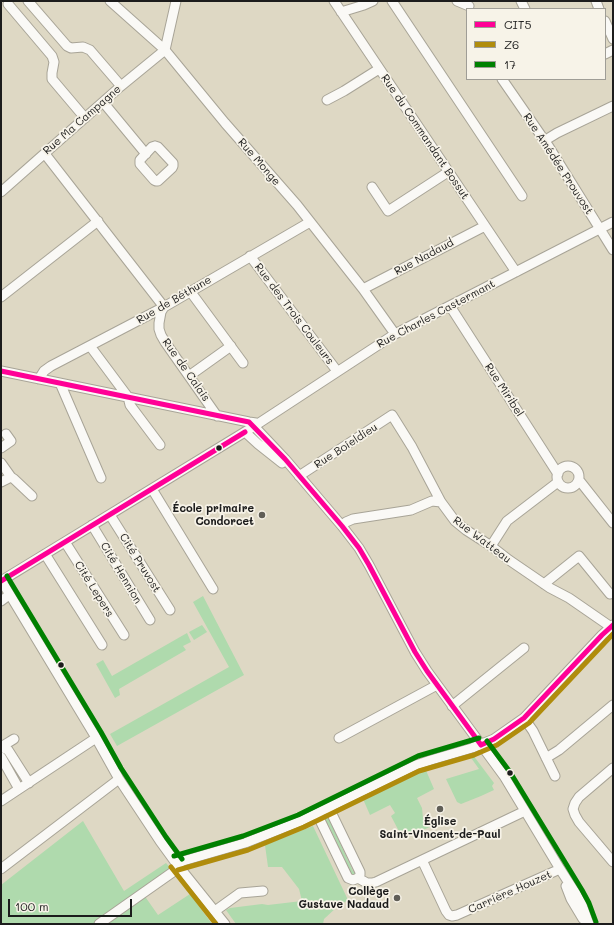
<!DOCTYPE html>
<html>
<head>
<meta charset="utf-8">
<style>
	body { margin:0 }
	#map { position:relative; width:614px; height:925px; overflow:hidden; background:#ded8c4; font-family:Mali,sans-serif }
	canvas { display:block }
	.frame { position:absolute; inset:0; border:2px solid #1c1c1c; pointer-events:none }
	.legend { position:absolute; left:466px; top:8px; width:140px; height:72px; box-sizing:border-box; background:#f7f3e8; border:1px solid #9f9d96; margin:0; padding:5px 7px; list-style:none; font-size:12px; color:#1c1c1c }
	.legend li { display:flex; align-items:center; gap:8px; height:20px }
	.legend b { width:20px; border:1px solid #9f9d96 }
	.scale { position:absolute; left:8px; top:899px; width:124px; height:18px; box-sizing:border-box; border:2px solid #1c1c1c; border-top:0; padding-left:5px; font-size:12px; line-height:14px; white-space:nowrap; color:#1c1c1c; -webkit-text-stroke:3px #f7f3e8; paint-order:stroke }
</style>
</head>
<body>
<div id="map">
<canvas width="614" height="925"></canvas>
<div class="frame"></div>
<ul class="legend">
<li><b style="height:5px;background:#ff0096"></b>CIT5</li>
<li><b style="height:5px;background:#b08c0c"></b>Z6</li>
<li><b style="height:5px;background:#008001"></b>17</li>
</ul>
<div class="scale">100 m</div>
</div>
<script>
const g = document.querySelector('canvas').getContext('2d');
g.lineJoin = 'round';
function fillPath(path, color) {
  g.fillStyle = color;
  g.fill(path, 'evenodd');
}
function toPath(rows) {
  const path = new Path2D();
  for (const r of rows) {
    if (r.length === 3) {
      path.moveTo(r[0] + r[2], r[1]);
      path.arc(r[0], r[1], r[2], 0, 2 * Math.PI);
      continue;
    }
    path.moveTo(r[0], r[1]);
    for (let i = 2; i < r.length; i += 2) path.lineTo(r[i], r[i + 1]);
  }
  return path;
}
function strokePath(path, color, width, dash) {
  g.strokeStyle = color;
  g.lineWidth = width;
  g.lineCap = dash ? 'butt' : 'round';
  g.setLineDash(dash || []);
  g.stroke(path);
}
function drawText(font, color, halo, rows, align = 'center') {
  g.font = font + ' Mali,sans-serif';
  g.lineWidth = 3.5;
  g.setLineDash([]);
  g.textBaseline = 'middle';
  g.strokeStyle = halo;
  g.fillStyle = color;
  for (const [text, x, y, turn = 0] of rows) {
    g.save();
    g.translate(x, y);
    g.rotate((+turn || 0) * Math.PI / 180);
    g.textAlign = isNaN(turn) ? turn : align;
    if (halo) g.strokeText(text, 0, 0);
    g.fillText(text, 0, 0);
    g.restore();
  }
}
fillPath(toPath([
	[203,596,244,675,117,746,110,734,229,667,193,602],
	[202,625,207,632,194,640,189,632],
	[187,633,191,642,183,646,186,650,119,689,120,695,115,698,96,664,103,660,112,676],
	[469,755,473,755,494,783,492,786,494,790,481,796,461,804,457,802,446,779,479,769],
	[425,768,434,789,417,798,422,808,423,818,427,819,429,823,432,826,403,839,391,816,395,813,390,805,370,815,363,799],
	[330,816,331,819,330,821,353,871,357,873,355,876,350,875,351,873,328,824,324,822,323,820],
	[83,821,124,891,166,863,175,873,144,895,158,915,190,894,212,924,1,924,1,885],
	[313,826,348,900,337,907,324,919,323,924,236,924,226,910,230,908,262,904,268,905,302,901,299,889,282,867,268,867,265,845]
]), '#afdaad');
const minor = toPath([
	[28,1,67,46,71,48,83,47,90,50,121,86],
	[110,1,165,50,225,123,297,205,363,289,395,334],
	[334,1,516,272],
	[392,1,522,196],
	[457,1,469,6],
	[521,1,525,9],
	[596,1,599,9],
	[8,4,52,56,54,62,52,73,52,79,85,118],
	[341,12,364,5,373,1],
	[605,21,613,39],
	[165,50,176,1],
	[605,54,613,50],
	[502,79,549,147,613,250],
	[327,100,344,91,379,69],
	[103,102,146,154],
	[544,141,557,133,613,106],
	[155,146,158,147,173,163,173,166,172,168,158,181,156,181,154,180,140,164,140,160,152,147,155,146],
	[45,154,164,307],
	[372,187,388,211,448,172],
	[1,192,121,86,165,50],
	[250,256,337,371],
	[363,289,485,226],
	[190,291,243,363],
	[1,297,98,221],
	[450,306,558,474],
	[164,307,161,312,159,323,159,329,161,335,165,342,217,416],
	[90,346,128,397,130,405,160,445],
	[1,371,249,422,256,423],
	[189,376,231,346],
	[39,379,44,371,51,366,164,307,310,222],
	[60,383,101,478],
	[251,423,285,459,342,526,359,548,369,565,415,652,427,671,504,776,560,869,576,894,582,905,589,924],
	[245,432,258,444,282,463],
	[1,448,11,441,6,434],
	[1,463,11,477,14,479,32,496],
	[568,477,11],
	[299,476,392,415,412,447,441,502,455,521,466,530,491,546,509,560,550,588,569,598,611,627],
	[579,480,613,523],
	[1,482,11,477],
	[152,489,213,589],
	[110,515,170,610],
	[92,525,150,620],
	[342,526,346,522,353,519,411,510,432,501,441,502],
	[65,542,124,635],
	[491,546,507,521,558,482],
	[45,554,102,645],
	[1,580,95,736,119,779,160,841,176,863,225,924],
	[1,581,253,427,395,334,613,222],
	[544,584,579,556,610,594],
	[1,601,9,595],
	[452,706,524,648],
	[524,718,533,731,555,776],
	[339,738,437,685],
	[1,747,8,750,29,783],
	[1,747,14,739],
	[1,757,19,789],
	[546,758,559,750,613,705],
	[613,768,579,797,575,803,573,809,575,815,579,822,613,862],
	[1,801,96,738],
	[317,814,348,878,353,880,358,878,360,875,360,872,329,808],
	[422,860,446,911,449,915,452,916,457,915,560,869],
	[176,863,245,843,301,821,416,765,431,760,472,748,494,739,524,718,602,635,613,625],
	[1,869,119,779],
	[358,878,367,883,372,883,376,882,525,811],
	[566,886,571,899,583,919],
	[215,911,240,893,263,891],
	[99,924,180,867]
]);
strokePath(minor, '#a8a497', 11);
strokePath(minor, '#faf9f6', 9);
strokePath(toPath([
	[1,371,249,422,285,459,342,526,359,548,369,565,415,652,427,671,481,745],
	[1,581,245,432],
	[481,745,494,739,524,718,602,635,613,625]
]), '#ff0096', 5);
strokePath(toPath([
	[171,867,216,924],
	[178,870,248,850,304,827,419,771,474,755,497,745,529,723,613,634]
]), '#b08c0c', 5);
strokePath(toPath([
	[7,576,101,732,121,768,166,837,182,859],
	[487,741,510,772,582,890,589,903,596,922],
	[174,856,243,836,298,815,418,756,479,738]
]), '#008001', 5);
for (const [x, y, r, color] of [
	[219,448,3.5,"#1c1c1c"],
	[262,515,4,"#605e57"],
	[61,665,3.5,"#1c1c1c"],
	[510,773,3.5,"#1c1c1c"],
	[440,809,4,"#605e57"],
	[397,898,4,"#605e57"]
]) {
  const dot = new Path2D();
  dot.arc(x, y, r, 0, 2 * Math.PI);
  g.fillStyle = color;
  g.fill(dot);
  strokePath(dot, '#f7f3e8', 1.5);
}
drawText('11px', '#1c1c1c', '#f7f3e8', [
	["Rue Ma Campagne",82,120,-41],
	["Rue du Commandant Bossut",425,137,56],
	["Rue Monge",259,162,49],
	["Rue Amédée Prouvost",558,164,57],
	["Rue Nadaud",424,257,-28],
	["Rue de Béthune",174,300,-30],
	["Rue des Trois Couleurs",294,314,53],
	["Rue Charles Castermant",436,314,-28],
	["Rue de Calais",186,370,55],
	["Rue Miribel",504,390,57],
	["Rue Boieldieu",346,446,-33],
	["Rue Watteau",482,540,37],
	["Cité Pruvost",140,563,58],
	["Cité Hennion",121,573,59],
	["Cité Lepers",94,589,58],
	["Carrière Houzet",510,892,-24]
]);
drawText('bold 11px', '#1c1c1c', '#f7f3e8', [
	["École primaire",254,509],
	["Condorcet",254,522],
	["Église",440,822,"center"],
	["Saint-Vincent-de-Paul",440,835,"center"],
	["Collège",389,892],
	["Gustave Nadaud",389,905]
], 'right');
</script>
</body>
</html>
